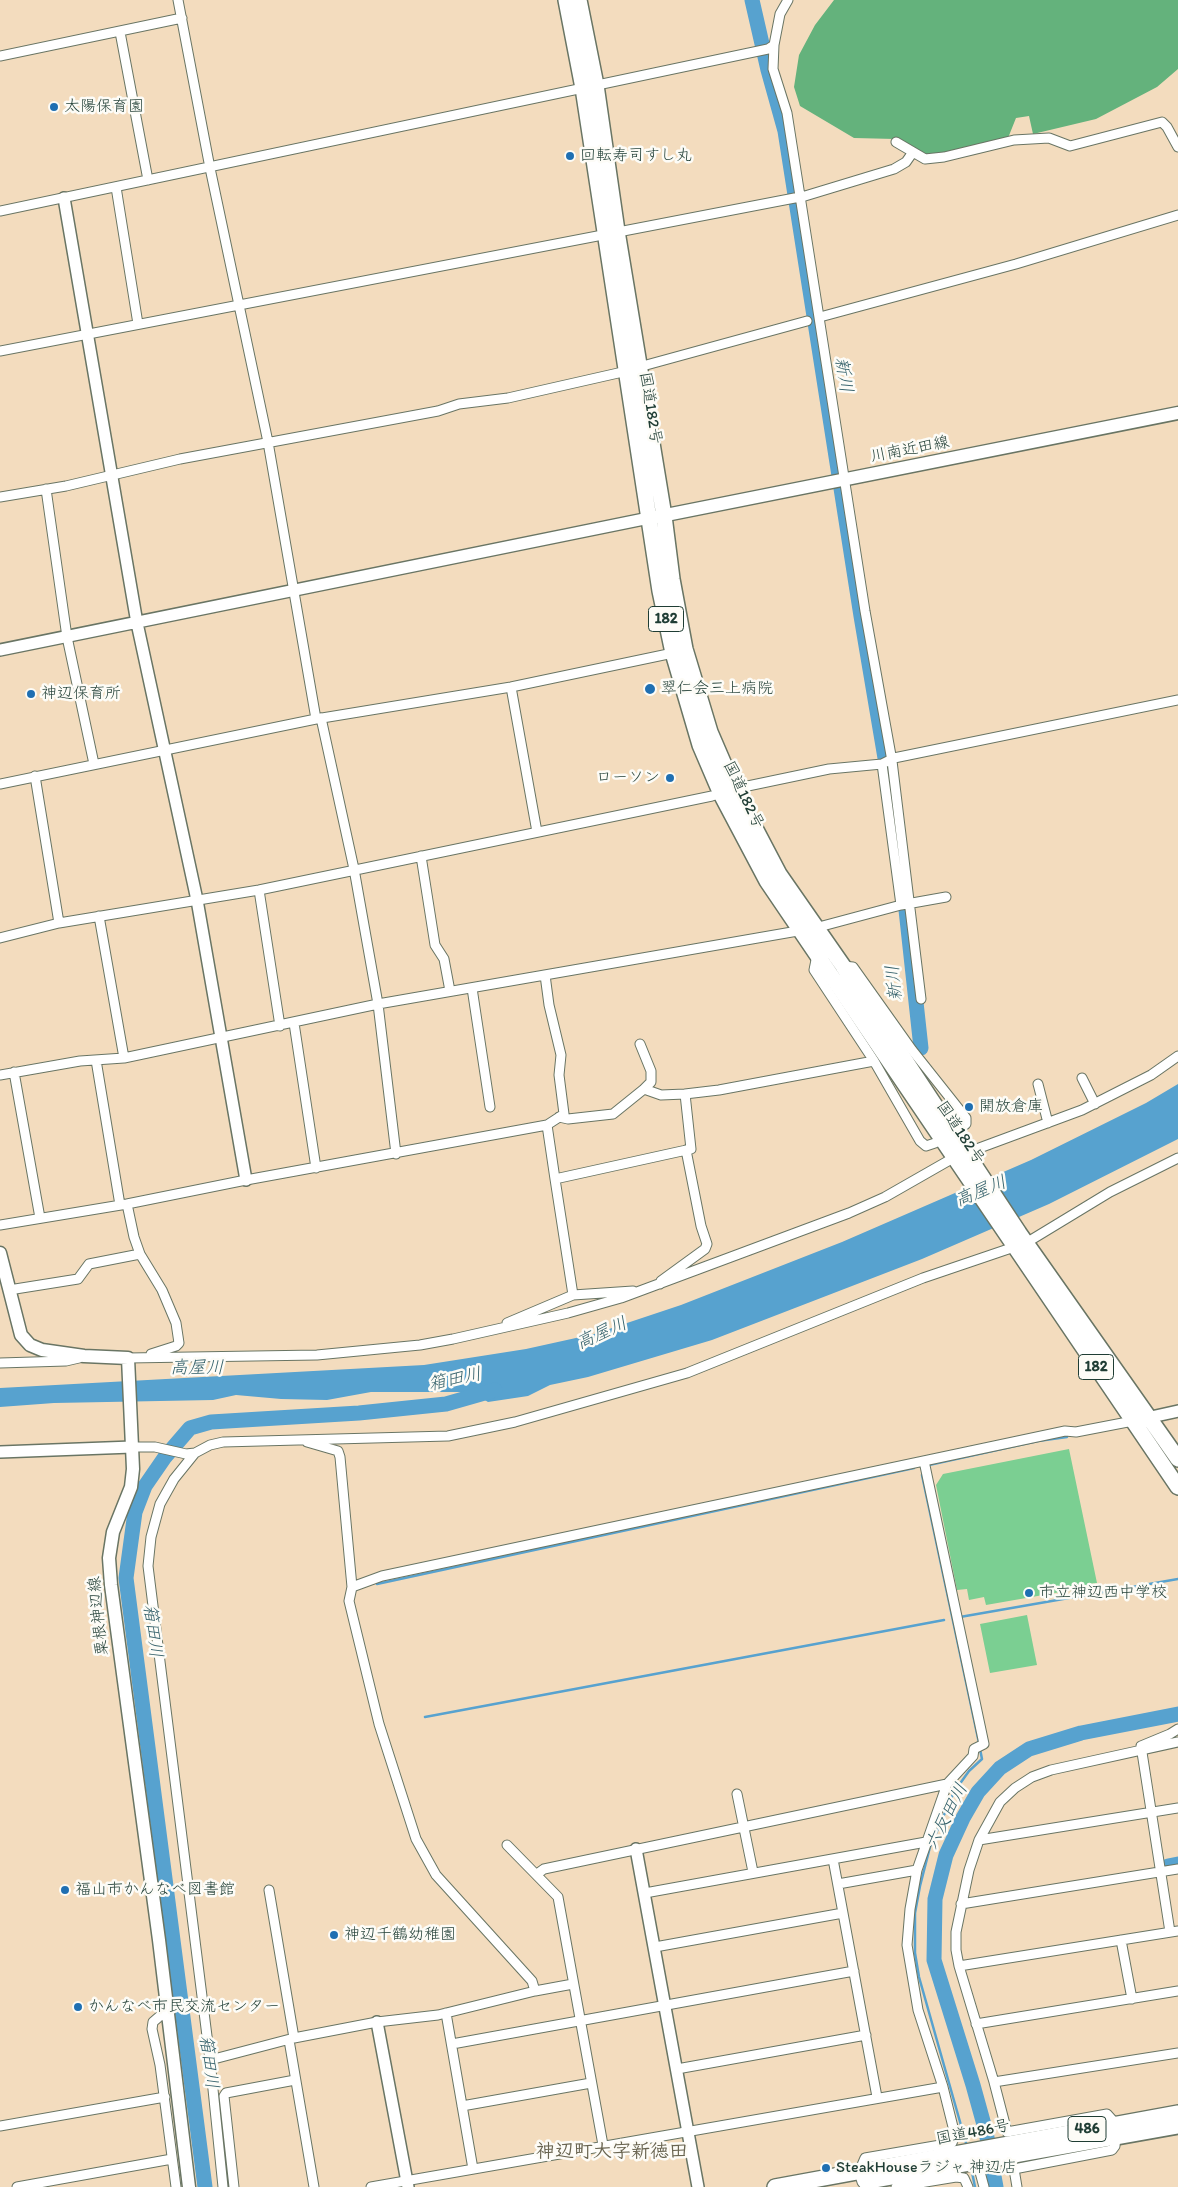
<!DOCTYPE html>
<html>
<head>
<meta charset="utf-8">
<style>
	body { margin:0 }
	canvas { display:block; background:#f3dcbe }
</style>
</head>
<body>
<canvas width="1178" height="2187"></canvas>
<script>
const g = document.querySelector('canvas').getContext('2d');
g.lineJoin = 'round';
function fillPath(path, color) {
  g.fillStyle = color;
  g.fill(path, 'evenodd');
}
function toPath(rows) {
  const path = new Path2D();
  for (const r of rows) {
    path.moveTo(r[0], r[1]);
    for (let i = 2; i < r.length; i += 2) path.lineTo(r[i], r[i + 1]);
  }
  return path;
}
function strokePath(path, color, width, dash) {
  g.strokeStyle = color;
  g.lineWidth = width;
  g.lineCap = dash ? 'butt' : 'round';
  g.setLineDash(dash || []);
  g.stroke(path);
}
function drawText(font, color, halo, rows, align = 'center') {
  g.font = font + ' Itim,"Klee One",sans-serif';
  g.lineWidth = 5;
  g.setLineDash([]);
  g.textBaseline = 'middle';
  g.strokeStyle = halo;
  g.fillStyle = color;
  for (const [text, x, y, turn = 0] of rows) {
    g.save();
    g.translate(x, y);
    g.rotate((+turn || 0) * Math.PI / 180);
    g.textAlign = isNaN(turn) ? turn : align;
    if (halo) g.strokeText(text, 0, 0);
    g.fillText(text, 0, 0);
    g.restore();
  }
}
fillPath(toPath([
	[1069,1449,1097,1583,1089,1584,1089,1587,986,1605,984,1597,969,1600,967,1589,957,1590,936,1485,943,1474],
	[1027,1615,1037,1665,990,1673,980,1624]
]), '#7bcf92');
fillPath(toPath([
	[834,0,1178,0,1178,69,1157,87,1096,119,1033,134,1029,116,1016,118,1006,143,931,158,895,139,854,138,800,106,794,87,799,55,815,25]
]), '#64b27c');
fillPath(toPath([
	[1178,1084,1178,1139,1049,1204,922,1259,712,1340,588,1377,550,1385,528,1396,488,1402,472,1392,371,1392,327,1400,281,1399,236,1395,213,1400,54,1403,0,1407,0,1388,424,1365,526,1349,594,1334,681,1305,842,1242,1031,1160,1146,1103]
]), '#57a2cf');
strokePath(toPath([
	[929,1465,1038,1441,1067,1437],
	[922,1475,979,1743],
	[377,1584,914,1468],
	[960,1617,1178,1579],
	[425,1717,944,1620],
	[966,2143,919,1977,915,1953,915,1913,920,1886,930,1847,954,1792,969,1771,982,1759,980,1749],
	[972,2172,975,2187]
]), '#57a2cf', 2.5);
strokePath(toPath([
	[752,0,768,70,785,131,861,616,885,758],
	[887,767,894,810],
	[906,910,921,1048,916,1049],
	[1168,1866,1178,1864],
	[205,2187,126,1578,135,1512,145,1486,165,1457,190,1428,211,1422,359,1413,446,1404,495,1390],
	[996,2187,986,2132,973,2085,934,1960,935,1899,946,1855,963,1818,978,1792,1000,1768,1029,1749,1081,1733,1178,1714]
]), '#57a2cf', 15);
const minor = toPath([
	[178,0,210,168,268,442,316,719],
	[120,32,148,180],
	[774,45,773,69,787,113,865,611,892,761,921,999],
	[0,56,182,18],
	[896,142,925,159,944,157,1014,140,1049,138,1070,146,1162,122,1167,127,1178,147],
	[116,187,138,324],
	[0,211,768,49,774,45,780,14,788,0],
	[820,317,1016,264,1178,215],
	[0,351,805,196,894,169,906,162,913,152],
	[639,367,807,321],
	[46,489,67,637,94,764],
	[0,497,66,486,180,459,438,411,459,404,508,398,627,371],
	[511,687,537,832],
	[321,718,354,869,378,1004,396,1154],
	[882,764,901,905],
	[35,776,59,923],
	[0,784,316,719,511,687,673,653],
	[421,856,435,945,444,959,450,991],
	[259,890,280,1026],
	[99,916,124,1058],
	[0,938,59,923,259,890,712,796,743,787,829,769,882,764,894,758,1178,700],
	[817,955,814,970,874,1061,920,1141,926,1146,935,1143],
	[843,966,853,967,912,1050,966,1118,966,1124,962,1127],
	[545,975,549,1005,561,1055,559,1075,564,1114,547,1125],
	[472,988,490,1107],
	[294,1023,316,1168],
	[96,1060,120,1205],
	[14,1072,40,1218],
	[0,1075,80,1061,124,1058,378,1004,815,928,901,905,946,897],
	[1082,1078,1095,1104],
	[1038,1084,1048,1123],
	[685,1094,719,1090,874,1061],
	[559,1117,568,1119,613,1114,644,1089,651,1082,651,1071,640,1044],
	[555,1179,573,1295],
	[127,1204,134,1237,140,1254,162,1290,176,1323,179,1343,176,1346,151,1354],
	[0,1225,127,1204,246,1180,547,1125,555,1179,691,1149,685,1094,661,1095,644,1089],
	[660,1284,661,1281,705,1249,707,1244,701,1226,686,1150],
	[9,1290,78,1279,89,1264,140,1254],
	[507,1323,573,1295,633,1291],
	[128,1358,317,1355,420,1345,453,1339,568,1313,621,1298,849,1213,885,1197,955,1157,1082,1110,1151,1075,1178,1056],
	[0,1363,66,1361,79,1358],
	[307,1442,338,1451,340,1457,352,1587,349,1601,379,1724,416,1839,436,1875,532,1981,535,1991],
	[132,1447,155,1447,186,1454,195,1453,210,1445,223,1442,448,1436,515,1422,687,1373,923,1278,1026,1243,1110,1192,1178,1158],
	[195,1453,174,1479,160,1504,151,1537,148,1566,210,2060,223,2187],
	[352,1587,382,1576,1065,1431,1076,1432,1133,1421],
	[737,1794,753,1872],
	[979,1840,1178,1808],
	[507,1845,558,1897,603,2145],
	[833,1859,877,2097],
	[537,1874,544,1869,947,1784],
	[838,1884,917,1870],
	[269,1890,294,2038],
	[645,1893,926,1842],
	[961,1904,1178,1869],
	[1170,1932,1141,1746,1170,1734,1178,1729],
	[1121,1940,1132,1999],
	[655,1947,843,1913],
	[959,1966,1178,1931],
	[446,2013,473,2169],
	[167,2015,160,2016,153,2022,152,2029,160,2065,176,2187],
	[976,2024,1178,1991],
	[289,2040,314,2187],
	[452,2044,854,1971],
	[210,2060,294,2038,377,2022,438,2015,535,1991,573,1984],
	[677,2069,866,2035],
	[994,2082,1178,2053],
	[462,2106,591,2083],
	[1116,2124,1107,2114,1007,2132,994,2082,959,1966,956,1950,956,1932,969,1870,979,1840,1000,1802,1015,1788,1032,1777,1051,1770,1178,1742],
	[0,2126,165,2097],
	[977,2161,984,2187],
	[17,2187,172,2159],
	[234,2187,224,2096,226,2093,295,2080],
	[371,2187,943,2087],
	[866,2187,862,2182,859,2172,865,2158,952,2143,955,2135,943,2087,918,2010,907,1945,910,1909,917,1870,947,1784,973,1756,974,1749,984,1744,924,1461],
	[896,2187,956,2177,964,2178,968,2187],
	[1017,2187,1014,2169,1112,2150,1115,2146,1116,2137]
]);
const tertiary = toPath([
	[64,198,137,623,197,900,246,1180],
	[0,650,649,518],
	[1142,1419,1178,1411],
	[0,1452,132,1447],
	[636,1849,698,2187],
	[377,2022,408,2187]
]);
const secondary = toPath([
	[656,517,1178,413],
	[0,1253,21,1335,30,1345,42,1350,84,1356,128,1358,133,1469,131,1487,113,1532,109,1558,111,1585,159,1940,189,2187]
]);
const trunk = toPath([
	[566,0,583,88,660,591,673,653,700,745,721,794,767,881,1178,1487],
	[579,0,596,85,617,231,664,516,672,579,685,649,710,732,735,790,779,874,843,966,1019,1233,1178,1459],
	[869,2181,1178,2126],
	[775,2187,1178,2113]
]);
strokePath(minor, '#697564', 11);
strokePath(tertiary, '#697564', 14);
strokePath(secondary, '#697564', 15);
strokePath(trunk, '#697564', 18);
strokePath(minor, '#fff', 9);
strokePath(tertiary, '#fff', 11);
strokePath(secondary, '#fff', 12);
strokePath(trunk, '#fff', 15);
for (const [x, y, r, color] of [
	[54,107,5,"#1f6fb2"],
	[570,156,5,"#1f6fb2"],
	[650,689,6,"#1f6fb2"],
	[31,694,5,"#1f6fb2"],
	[670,778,5,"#1f6fb2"],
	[969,1107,5,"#1f6fb2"],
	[1029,1593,5,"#1f6fb2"],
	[65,1890,5,"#1f6fb2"],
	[334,1935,5,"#1f6fb2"],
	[78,2007,5,"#1f6fb2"],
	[826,2168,5,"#1f6fb2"]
]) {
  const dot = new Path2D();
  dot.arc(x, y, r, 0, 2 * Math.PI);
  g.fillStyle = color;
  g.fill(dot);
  strokePath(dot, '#fdfcf7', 2);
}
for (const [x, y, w] of [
	[666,619,35],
	[1096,1367,35],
	[1087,2129,38]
]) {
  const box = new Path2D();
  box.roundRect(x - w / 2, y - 12.5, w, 25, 4);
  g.fillStyle = '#fdfcf7';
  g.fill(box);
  strokePath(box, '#1f3d34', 1);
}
drawText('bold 15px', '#1f3d34', null, [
	["182",666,619],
	["182",1096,1367],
	["486",1087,2129]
]);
drawText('16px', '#1f3d34', '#fdfcf7', [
	["太陽保育園",64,107],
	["回転寿司すし丸",580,156],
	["翠仁会三上病院",661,689],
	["神辺保育所",41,694],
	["ローソン",660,778,"right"],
	["開放倉庫",979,1107],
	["市立神辺西中学校",1039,1593],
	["福山市かんなべ図書館",75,1890],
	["神辺千鶴幼稚園",344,1935],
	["かんなべ市民交流センター",88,2007],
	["SteakHouseラジャ 神辺店",836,2168]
], 'left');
drawText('16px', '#1f3d34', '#fdfcf7', [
	["国道182号",650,408,81],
	["川南近田線",910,450,-11],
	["国道182号",743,795,64],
	["国道182号",960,1133,56],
	["粟根神辺線",99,1616,-96],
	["国道486号",973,2133,-11]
]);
drawText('italic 18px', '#33606a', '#fdfcf7', [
	["新川",843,375,81],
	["新川",895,983,-96],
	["高屋川",981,1192,-22],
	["高屋川",602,1334,-24],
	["高屋川",197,1368],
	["箱田川",455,1380,-12],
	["箱田川",152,1631,83],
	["六反田川",947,1817,-63],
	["箱田川",208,2062,83]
]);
drawText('bold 19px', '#6a6551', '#fdfcf7', [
	["神辺町大字新徳田",612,2152]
]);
</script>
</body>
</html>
